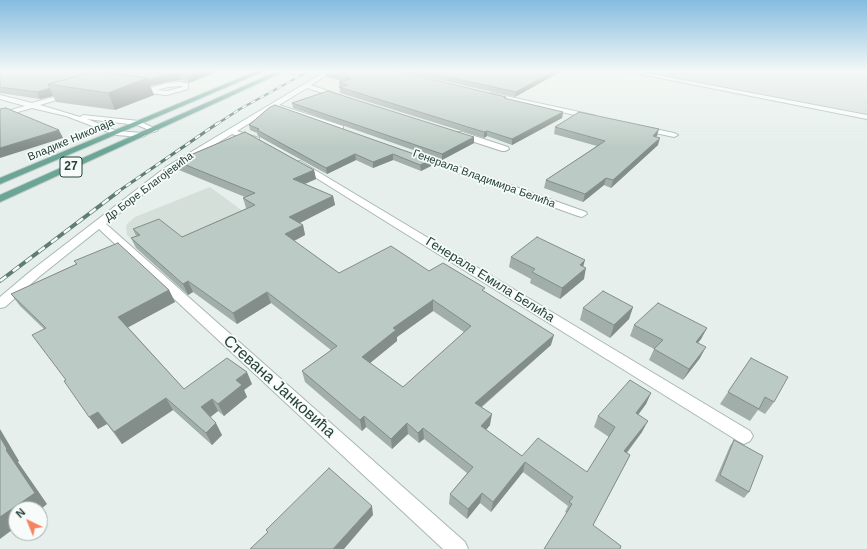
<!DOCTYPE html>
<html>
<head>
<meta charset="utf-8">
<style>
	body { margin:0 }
	#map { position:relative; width:867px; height:549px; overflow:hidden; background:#e6efeb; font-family:Arial,sans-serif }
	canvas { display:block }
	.north { position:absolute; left:8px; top:501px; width:40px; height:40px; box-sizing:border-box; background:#f7fbf9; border:1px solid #a3b1ad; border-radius:50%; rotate:317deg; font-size:11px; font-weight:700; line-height:16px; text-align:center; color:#24423a }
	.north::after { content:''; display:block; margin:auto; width:14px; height:18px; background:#f4845f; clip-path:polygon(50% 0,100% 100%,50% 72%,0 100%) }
</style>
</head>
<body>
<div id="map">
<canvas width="867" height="549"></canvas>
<div class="north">N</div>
</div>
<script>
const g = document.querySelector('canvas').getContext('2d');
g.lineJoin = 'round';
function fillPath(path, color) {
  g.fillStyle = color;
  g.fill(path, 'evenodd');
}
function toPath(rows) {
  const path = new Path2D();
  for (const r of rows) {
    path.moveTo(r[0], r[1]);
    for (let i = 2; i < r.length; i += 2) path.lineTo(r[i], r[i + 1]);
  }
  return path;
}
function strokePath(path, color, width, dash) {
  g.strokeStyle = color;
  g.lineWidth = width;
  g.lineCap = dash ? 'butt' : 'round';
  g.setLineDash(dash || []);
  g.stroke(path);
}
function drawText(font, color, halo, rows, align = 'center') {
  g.font = font + ' Arial,sans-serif';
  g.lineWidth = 3.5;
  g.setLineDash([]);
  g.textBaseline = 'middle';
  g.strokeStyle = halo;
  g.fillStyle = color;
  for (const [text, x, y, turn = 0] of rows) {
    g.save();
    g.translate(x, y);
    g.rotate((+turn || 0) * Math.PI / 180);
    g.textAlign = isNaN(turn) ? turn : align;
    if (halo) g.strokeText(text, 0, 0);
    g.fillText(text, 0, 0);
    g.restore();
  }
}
fillPath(toPath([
	[628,71,867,71,867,117],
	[210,187,281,239,187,293,127,235,126,226,128,223,135,217]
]), '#d4dfda');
const service = toPath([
	[181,82,188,84,188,89,167,95,137,92,134,90,137,88,147,89,167,83,181,82],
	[181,86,183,87,167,91,157,90,168,87,181,86]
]);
const minor = toPath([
	[326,71,333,71,311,85,342,96,342,98,338,98,307,88,279,105,343,126,343,130,337,130,274,108,237,131,259,138,259,142,253,142,232,134,172,171,106,224,465,542,468,549,443,549,99,229,40,276,5,307,0,308,0,297,32,270,166,167,326,71],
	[625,71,636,71,867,115,867,119,625,71],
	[71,92,73,93,73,95,40,105,80,117,83,115,139,121,158,130,154,132,137,125,87,119,117,131,142,133,146,135,142,137,116,135,66,116,32,108,0,117,0,113,25,106,0,99,0,95,32,103,71,92],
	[492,93,593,115,597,117,593,119,490,96,489,95,492,93],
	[641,126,674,133,678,135,674,137,641,130,641,126],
	[456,132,462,132,508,147,509,149,505,151,502,151,456,136,456,132],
	[414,153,420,153,586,212,587,214,582,217,578,216,414,157,413,155,414,153],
	[300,161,750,431,753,436,750,441,744,444,738,441,297,166,296,164,297,162,300,161]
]);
const primary = toPath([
	[257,71,264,71,0,184,0,178,257,71],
	[278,71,285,71,0,202,0,195,278,71]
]);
strokePath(service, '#a8b8b2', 2);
strokePath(minor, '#a8b8b2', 2);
strokePath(primary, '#c2cac8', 2);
fillPath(service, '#fff');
fillPath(minor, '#fff');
fillPath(primary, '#6aa596');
const railFar2 = toPath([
	[217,124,240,109,309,71]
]);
const railFar1 = toPath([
	[116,193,218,123]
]);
const rail = toPath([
	[0,281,118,192]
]);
strokePath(railFar2, '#5f7d75', 2.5);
strokePath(railFar1, '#5f7d75', 3);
strokePath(rail, '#5f7d75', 4);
strokePath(railFar2, '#f7fbf9', 1.5, [5]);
strokePath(railFar1, '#f7fbf9', 2, [6]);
strokePath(rail, '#f7fbf9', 2.5, [8]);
fillPath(toPath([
	[0,71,220,71,189,83,181,80,167,82,150,86,154,95,115,110,56,102,53,96,40,99,0,93],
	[400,71,560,71,560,72,515,97],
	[325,73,506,99,563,112,562,118,512,145,487,136,484,138,340,93,339,82,342,81,326,77],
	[292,103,474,137,474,143,442,160,293,108],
	[270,107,431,166,421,171,393,160,373,168,356,160,327,174,258,136,257,133,250,130,249,125],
	[555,127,657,137,658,145,611,188,604,185,583,202,544,188,546,180,597,146,554,134],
	[176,161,314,170,316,179,305,184,333,196,335,205,299,223,303,225,305,235,294,241,339,273,429,271,484,292,551,345,482,407,490,425,486,430,522,456,587,472,609,437,594,427,598,416,651,393,646,404,638,415,642,432,627,453,630,455,625,465,567,513,565,512,568,506,523,472,491,512,480,503,467,519,449,504,450,494,467,473,424,439,419,443,408,434,392,449,366,427,362,431,305,382,302,371,331,350,271,303,237,324,193,292,188,295,136,248,131,238,136,236,133,229,182,237,247,208,246,208,243,198,245,197,179,170],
	[433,311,464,332,403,387,370,363,397,341,397,337],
	[511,257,584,267,584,279,560,299,530,283,531,279,509,267],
	[74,261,169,290,175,302,128,327,184,389,252,384,244,390,247,397,224,416,218,411,210,417,222,435,212,445,173,410,122,444,107,424,98,429,66,380,44,329,20,306,11,294,76,264],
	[633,307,629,319,610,338,580,320,583,308],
	[634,325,707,328,701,339,698,343,700,358,683,380,649,360,654,349,630,336],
	[751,358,774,402,765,414,758,410,750,421,720,404],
	[734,440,749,492,744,498,715,481,730,446]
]), '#a1aea9');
fillPath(toPath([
	[109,71,131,71,112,78,58,86],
	[201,71,220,71,189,83,187,76],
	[554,71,560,71,560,72,515,97,516,92],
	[179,74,181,80,167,82,150,86,154,95,115,110,108,93,147,78,165,75],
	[50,88,53,96,40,99,37,92],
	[563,112,562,118,512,145,512,139],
	[659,129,657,136,651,143,653,136],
	[59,130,63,138,0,158,0,148],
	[487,131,487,136,484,138,484,132],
	[474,137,474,143,442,160,442,154],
	[660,138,658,145,611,188,613,180],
	[355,154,356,160,327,174,326,168],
	[393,154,393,160,373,168,373,162],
	[431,160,431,166,421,171,420,165],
	[314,170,316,179,295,188,293,179],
	[606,178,604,185,583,202,585,194],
	[333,196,335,205,292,227,289,217],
	[303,225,305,235,288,244,285,234],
	[585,260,582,271,580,265],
	[586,268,584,279,560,299,562,288],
	[188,281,193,292,188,295,183,284],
	[169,290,175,302,125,329,118,317],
	[267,292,271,303,237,324,233,313],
	[433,300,433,311,397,337,397,341,364,368,362,357,393,328],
	[633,307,629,319,610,338,614,325],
	[707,328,701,339,690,353,696,342],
	[554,335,551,345,474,413,475,403],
	[706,347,700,358,683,380,689,369],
	[247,372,252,384,244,390,247,397,224,416,218,404,236,380],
	[651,393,646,404,631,424,636,413],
	[166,398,173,410,122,444,114,432],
	[212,399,218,411,208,419,201,407],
	[98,412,107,424,98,429,89,417],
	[492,414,490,425,480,437,481,426],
	[364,416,366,427,362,431,360,420],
	[648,421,642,432,619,462,624,451],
	[216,423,222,435,212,445,206,433],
	[407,423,408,434,392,449,391,439],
	[423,428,424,439,419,443,418,433],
	[0,429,19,461,18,462,47,504,40,510,40,509,16,509,16,527,0,539],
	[630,455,625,465,588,535,593,525],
	[525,462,523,472,491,512,493,502],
	[482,493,480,503,467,519,468,509],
	[372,506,373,515,344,549,333,549]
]), '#838d89');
const building = toPath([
	[0,71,109,71,103,73,94,72,48,84,50,88,37,92,0,87,0,71],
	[126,71,201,71,187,76,179,74,165,75,148,80,147,78,116,74,126,71],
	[328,71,397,71,506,97,504,98,563,112,512,139,487,131,484,132,339,87,347,85,339,82,351,79,325,73,328,71],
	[421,71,554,71,516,92,421,71],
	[94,72,147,78,108,93,48,84,94,72],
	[328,91,474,137,442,154,292,103,328,91],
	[275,105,431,160,420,165,393,154,373,162,355,154,326,168,257,130,259,129,249,125,270,107,275,105],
	[6,108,59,130,0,148,0,109,6,108],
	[579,112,659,129,653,136,660,138,613,180,606,178,585,194,546,180,605,141,555,127,579,112],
	[245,132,314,170,293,179,333,196,289,217,303,225,285,234,339,273,391,246,429,271,443,263,485,288,482,290,554,335,475,403,492,414,481,426,522,456,538,438,587,472,615,427,598,416,630,380,651,393,636,413,648,421,624,451,630,455,593,525,621,546,620,549,544,549,572,504,569,502,573,497,525,462,493,502,482,493,468,509,450,494,473,467,423,428,418,433,407,423,391,439,364,416,360,420,302,371,337,346,267,292,233,313,188,281,183,284,131,238,140,235,133,229,159,219,182,237,255,205,243,198,255,193,176,161,245,132],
	[433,300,471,326,403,387,362,357,396,330,393,328,433,300],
	[537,237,585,260,580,265,586,268,562,288,532,272,535,269,511,257,537,237],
	[118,243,169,290,118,317,184,389,227,358,247,372,236,380,242,385,218,404,212,399,201,407,216,423,206,433,166,398,114,432,98,412,89,417,64,381,66,380,32,335,46,328,11,294,77,264,74,261,118,243],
	[603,291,633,307,614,325,583,308,603,291],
	[658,303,707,328,696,342,706,347,689,369,654,349,663,340,634,325,658,303],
	[751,358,788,377,774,402,765,397,759,409,728,392,751,358],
	[0,437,7,449,6,450,35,493,0,517,0,437],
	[734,440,763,456,749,492,720,475,734,440],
	[329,468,372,506,333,549,250,549,268,532,266,530,329,468]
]);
fillPath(building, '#bbcac4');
strokePath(building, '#838d89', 1);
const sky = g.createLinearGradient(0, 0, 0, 148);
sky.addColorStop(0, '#84bce0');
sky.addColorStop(0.48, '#f4f8f6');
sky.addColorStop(1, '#f4f8f600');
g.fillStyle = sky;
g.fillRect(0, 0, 867, 148);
drawText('11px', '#24423a', '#f7fbf9', [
	["Владике Николаја",71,140,-23],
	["Генерала Владимира Белића",484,179,20],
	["Др Боре Благојевића",149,187,-37]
]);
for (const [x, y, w] of [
	[71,167,22]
]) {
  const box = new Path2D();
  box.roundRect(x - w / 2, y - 10, w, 20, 3);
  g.fillStyle = '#f7fbf9';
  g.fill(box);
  strokePath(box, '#24423a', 1);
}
drawText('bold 12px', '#24423a', null, [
	["27",71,167]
]);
drawText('13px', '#24423a', '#f7fbf9', [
	["Генерала Емила Белића",490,280,32]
]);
drawText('16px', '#24423a', '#f7fbf9', [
	["Стевана Јанковића",279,387,42]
]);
</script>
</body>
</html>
